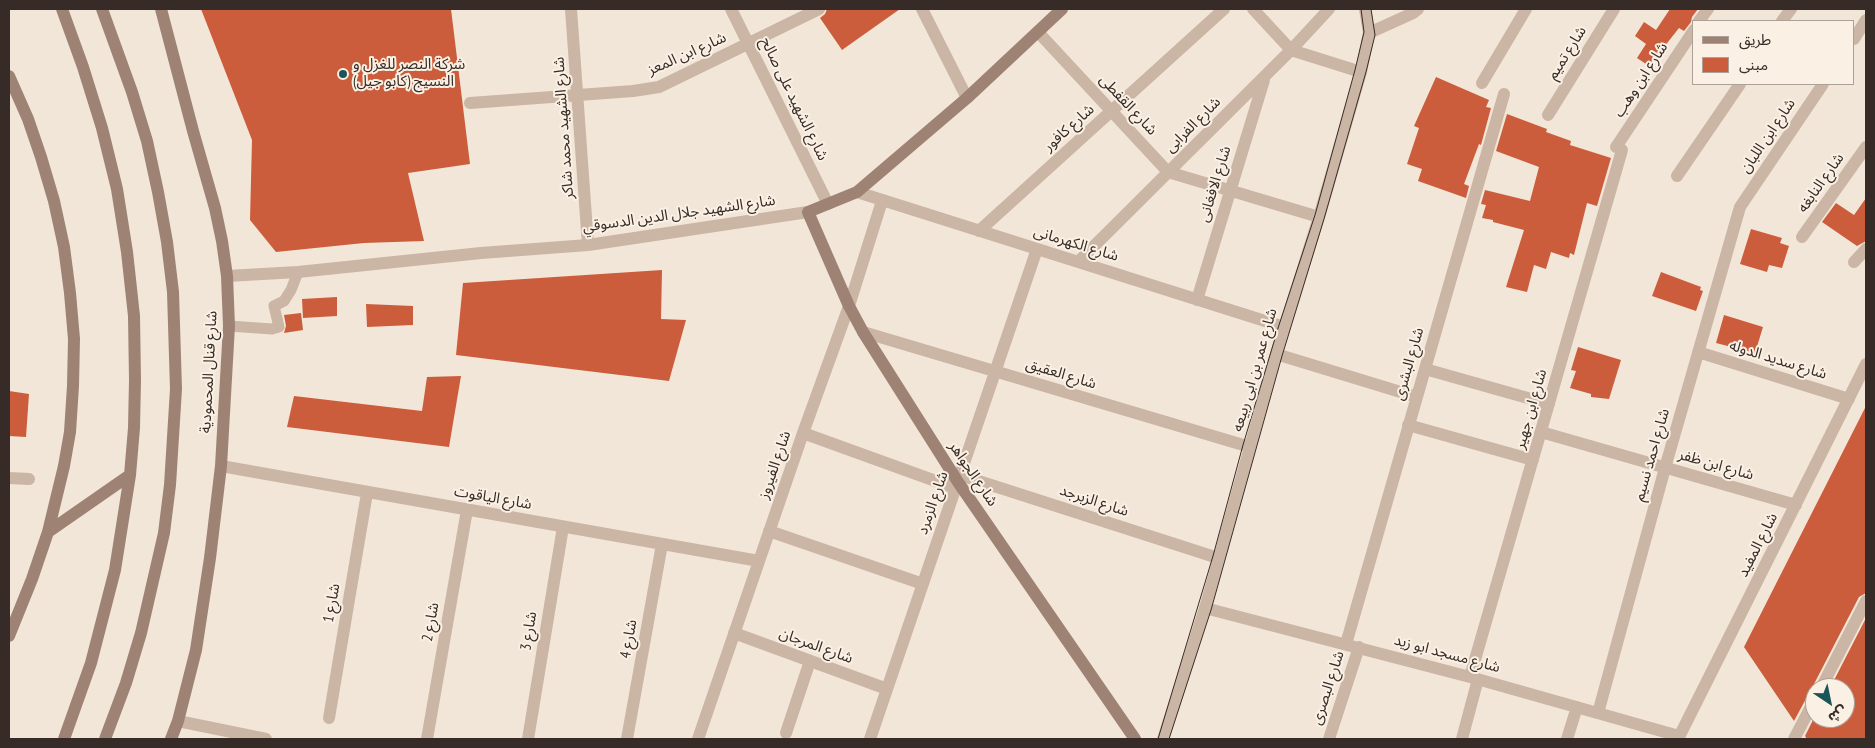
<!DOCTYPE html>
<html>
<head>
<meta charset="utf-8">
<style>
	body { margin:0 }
	#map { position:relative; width:1875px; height:748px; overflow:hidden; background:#f2e6d8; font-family:"PT Sans Narrow","Noto Sans Arabic",sans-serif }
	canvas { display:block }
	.frame { position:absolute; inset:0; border:10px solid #362b26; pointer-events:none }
	.legend { position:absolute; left:1692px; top:20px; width:162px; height:65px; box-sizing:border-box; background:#faf0e4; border:1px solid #aca198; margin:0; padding:6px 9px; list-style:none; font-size:15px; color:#362b26 }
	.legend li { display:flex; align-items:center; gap:10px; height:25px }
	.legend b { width:25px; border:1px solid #aca198 }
	.north { position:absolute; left:1805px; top:678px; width:50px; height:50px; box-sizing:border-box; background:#faf0e4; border:1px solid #aca198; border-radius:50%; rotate:146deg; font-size:14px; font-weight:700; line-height:20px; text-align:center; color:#362b26 }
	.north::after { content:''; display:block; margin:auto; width:18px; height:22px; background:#1a5559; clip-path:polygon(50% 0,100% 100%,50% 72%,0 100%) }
</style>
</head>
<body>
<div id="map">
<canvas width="1875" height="748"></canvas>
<div class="frame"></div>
<ul class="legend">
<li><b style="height:6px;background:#9e8375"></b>طريق</li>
<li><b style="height:14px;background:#cc5d3c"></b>مبنى</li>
</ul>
<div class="north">ش</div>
</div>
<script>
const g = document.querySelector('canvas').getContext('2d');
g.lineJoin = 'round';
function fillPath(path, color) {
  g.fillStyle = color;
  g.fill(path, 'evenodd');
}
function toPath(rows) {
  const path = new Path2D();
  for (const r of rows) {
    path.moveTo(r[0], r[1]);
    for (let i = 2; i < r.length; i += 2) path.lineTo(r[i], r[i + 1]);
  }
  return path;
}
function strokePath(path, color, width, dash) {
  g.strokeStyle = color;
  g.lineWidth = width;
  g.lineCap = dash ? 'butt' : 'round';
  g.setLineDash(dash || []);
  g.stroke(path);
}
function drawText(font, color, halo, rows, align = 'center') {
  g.font = font + ' "PT Sans Narrow","Noto Sans Arabic",sans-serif';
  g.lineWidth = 4;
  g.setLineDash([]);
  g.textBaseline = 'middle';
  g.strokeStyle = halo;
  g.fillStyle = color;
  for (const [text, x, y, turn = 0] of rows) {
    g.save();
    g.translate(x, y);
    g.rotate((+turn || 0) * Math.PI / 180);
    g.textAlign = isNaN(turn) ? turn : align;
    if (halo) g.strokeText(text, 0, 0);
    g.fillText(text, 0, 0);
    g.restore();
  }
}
fillPath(toPath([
	[201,9,451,9,470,164,408,173,424,241,364,243,276,252,250,220,252,140],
	[827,9,900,9,842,50,820,18,825,14],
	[1670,9,1698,9,1692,17,1691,22,1684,31,1679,28,1649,66,1637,58,1646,44,1635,36,1644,22,1656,30],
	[1436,77,1489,100,1486,107,1491,108,1481,145,1479,144,1464,184,1469,186,1466,198,1418,181,1422,169,1407,164,1419,128,1414,126],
	[1507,114,1547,129,1546,132,1571,141,1570,145,1611,158,1597,206,1587,203,1574,255,1570,253,1569,258,1551,252,1546,269,1534,265,1527,292,1506,287,1524,230,1493,222,1493,220,1482,218,1486,205,1481,204,1485,190,1530,201,1539,167,1496,151],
	[1866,198,1866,241,1857,246,1822,222,1836,203,1854,215],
	[1751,229,1782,238,1780,243,1789,246,1782,268,1769,265,1767,272,1740,264],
	[662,270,661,319,686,320,669,381,456,355,463,283],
	[1661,272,1701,287,1700,290,1703,291,1696,311,1652,296],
	[337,297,337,316,303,318,302,299],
	[366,304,413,306,413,325,367,327],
	[301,313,303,330,284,333,286,326,284,315],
	[1724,315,1763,327,1755,353,1716,343],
	[1578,347,1621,360,1609,399,1591,397,1591,394,1570,388,1576,371,1571,370],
	[461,376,449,447,287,427,294,396,422,411,427,377],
	[9,391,29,394,26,437,9,436],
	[1866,406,1866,593,1859,597,1814,684,1814,691,1808,695,1794,721,1744,647],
	[1866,618,1866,739,1807,739,1805,736,1815,716,1815,718,1845,718,1845,688,1830,688]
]), '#cc5d3c');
strokePath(toPath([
	[229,326,272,329,279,327,274,306,284,301,291,290,298,272]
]), '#cbb5a4', 11);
strokePath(toPath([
	[571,9,588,245],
	[731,9,828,204],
	[922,9,967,98],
	[1253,9,1291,50,1361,72],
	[1699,21,1708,9],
	[1782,21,1791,9],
	[1038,32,1168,172,1319,217],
	[1369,33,1413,13,1418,9],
	[1854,39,1866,20],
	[1482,83,1526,9],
	[470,103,633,91,659,87,819,9],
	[1548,115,1614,9],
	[1616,147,1694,30],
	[1677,176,1740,84],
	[857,192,1284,327],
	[979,231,1224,9],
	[1802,237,1866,147],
	[1078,262,1291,50,1329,9],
	[1854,262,1866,249],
	[227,276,298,272,481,253,588,245,808,212],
	[1197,300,1264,80],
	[863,332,1250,447],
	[1698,352,1849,399],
	[1276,354,1417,397],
	[1425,369,1549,404],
	[1408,425,1533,460],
	[1541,432,1796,505],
	[803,433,955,488],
	[221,466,759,561],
	[960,475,1218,558],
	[9,478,29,479],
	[769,531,923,584],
	[1205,608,1470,677,1679,736],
	[734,633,887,689],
	[1346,644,1504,94],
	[1470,677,1622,150],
	[1821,688,1866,601],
	[1598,713,1665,468,1740,207,1823,84],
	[329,718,367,493],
	[178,721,266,739],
	[786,733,810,661],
	[427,739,467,510],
	[528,739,563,527],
	[627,739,662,544],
	[698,739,803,433,849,306,882,201],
	[870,739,1037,249],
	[1163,739,1205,608,1276,354,1319,217,1361,72,1369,33,1365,9],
	[1329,739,1359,647],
	[1462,739,1478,679],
	[1567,739,1577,707],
	[1678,739,1866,364],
	[1794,739,1815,699]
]), '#cbb5a4', 12);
strokePath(toPath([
	[62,9,83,67,102,128,117,189,127,252,134,316,135,380,134,428,130,475,115,570,91,663,64,739],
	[102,9,132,92,147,141,158,192,167,242,173,292,176,389,170,485,164,533,141,633,126,683,105,739],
	[161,9,193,131,215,208,222,241,227,276,229,326,221,466,210,558,196,650,178,721,171,739],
	[1062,9,967,98,857,192,808,212,849,306,863,332,958,482,1135,739],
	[9,76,28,119,41,157,54,201,64,247,70,293,74,339,73,386,70,432,64,466,48,532,32,579,9,636],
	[48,532,130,475]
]), '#9e8375', 12);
strokePath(toPath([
	[1158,739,1213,556,1243,445,1279,325,1315,215,1355,70,1364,32,1361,9],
	[1169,739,1211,610,1282,356,1324,219,1366,72,1375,35,1371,9]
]), '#362b26', 1);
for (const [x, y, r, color] of [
	[343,74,5,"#1a5559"]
]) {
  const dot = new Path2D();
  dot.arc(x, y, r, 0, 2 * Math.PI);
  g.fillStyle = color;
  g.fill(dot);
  strokePath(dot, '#faf0e4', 2);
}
drawText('15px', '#362b26', '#faf0e4', [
	["شارع تميم",1567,53,-58],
	["شارع ابن المعز",687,54,-24],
	["شارع ابن وهب",1641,80,-57],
	["شارع الشهيد على صالح",794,99,64],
	["شارع القفطى",1128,105,47],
	["شارع الفرابى",1193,125,-45],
	["شارع الشهيد محمد شاكر",564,128,-94],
	["شارع كافور",1069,128,-42],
	["شارع ابن اللبان",1768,136,-56],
	["شارع النابغه",1821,183,-55],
	["شارع الافغانى",1215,184,-73],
	["شارع الشهيد جلال الدين الدسوقي",679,214,-8],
	["شارع الكهرمانى",1076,244,17],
	["شارع سديد الدوله",1778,360,17],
	["شارع البشرى",1409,364,-74],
	["شارع عمر بن ابى ربيعه",1255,370,-74],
	["شارع قنال المحمودية",209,372,-87],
	["شارع العقيق",1061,374,17],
	["شارع ابن جهير",1531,409,-74],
	["شارع احمد نسيم",1652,455,-74],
	["شارع الفيروز",775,465,-71],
	["شارع ابن ظفر",1716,465,16],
	["شارع الجواهر",973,474,56],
	["شارع الياقوت",493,498,10],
	["شارع الزبرجد",1094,501,18],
	["شارع الزمرد",933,503,-71],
	["شارع المفيد",1758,545,-63],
	["شارع 1",332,603,-80],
	["شارع 2",431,622,-80],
	["شارع 3",529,631,-81],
	["شارع 4",629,639,-80],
	["شارع المرجان",816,646,20],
	["شارع مسجد ابو زيد",1447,654,15],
	["شارع البصرى",1328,688,-72]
]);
drawText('15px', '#362b26', '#faf0e4', [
	["شركة النصر للغزل و",353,65],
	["النسيج (كابو جيل)",353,82]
], 'left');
</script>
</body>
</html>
